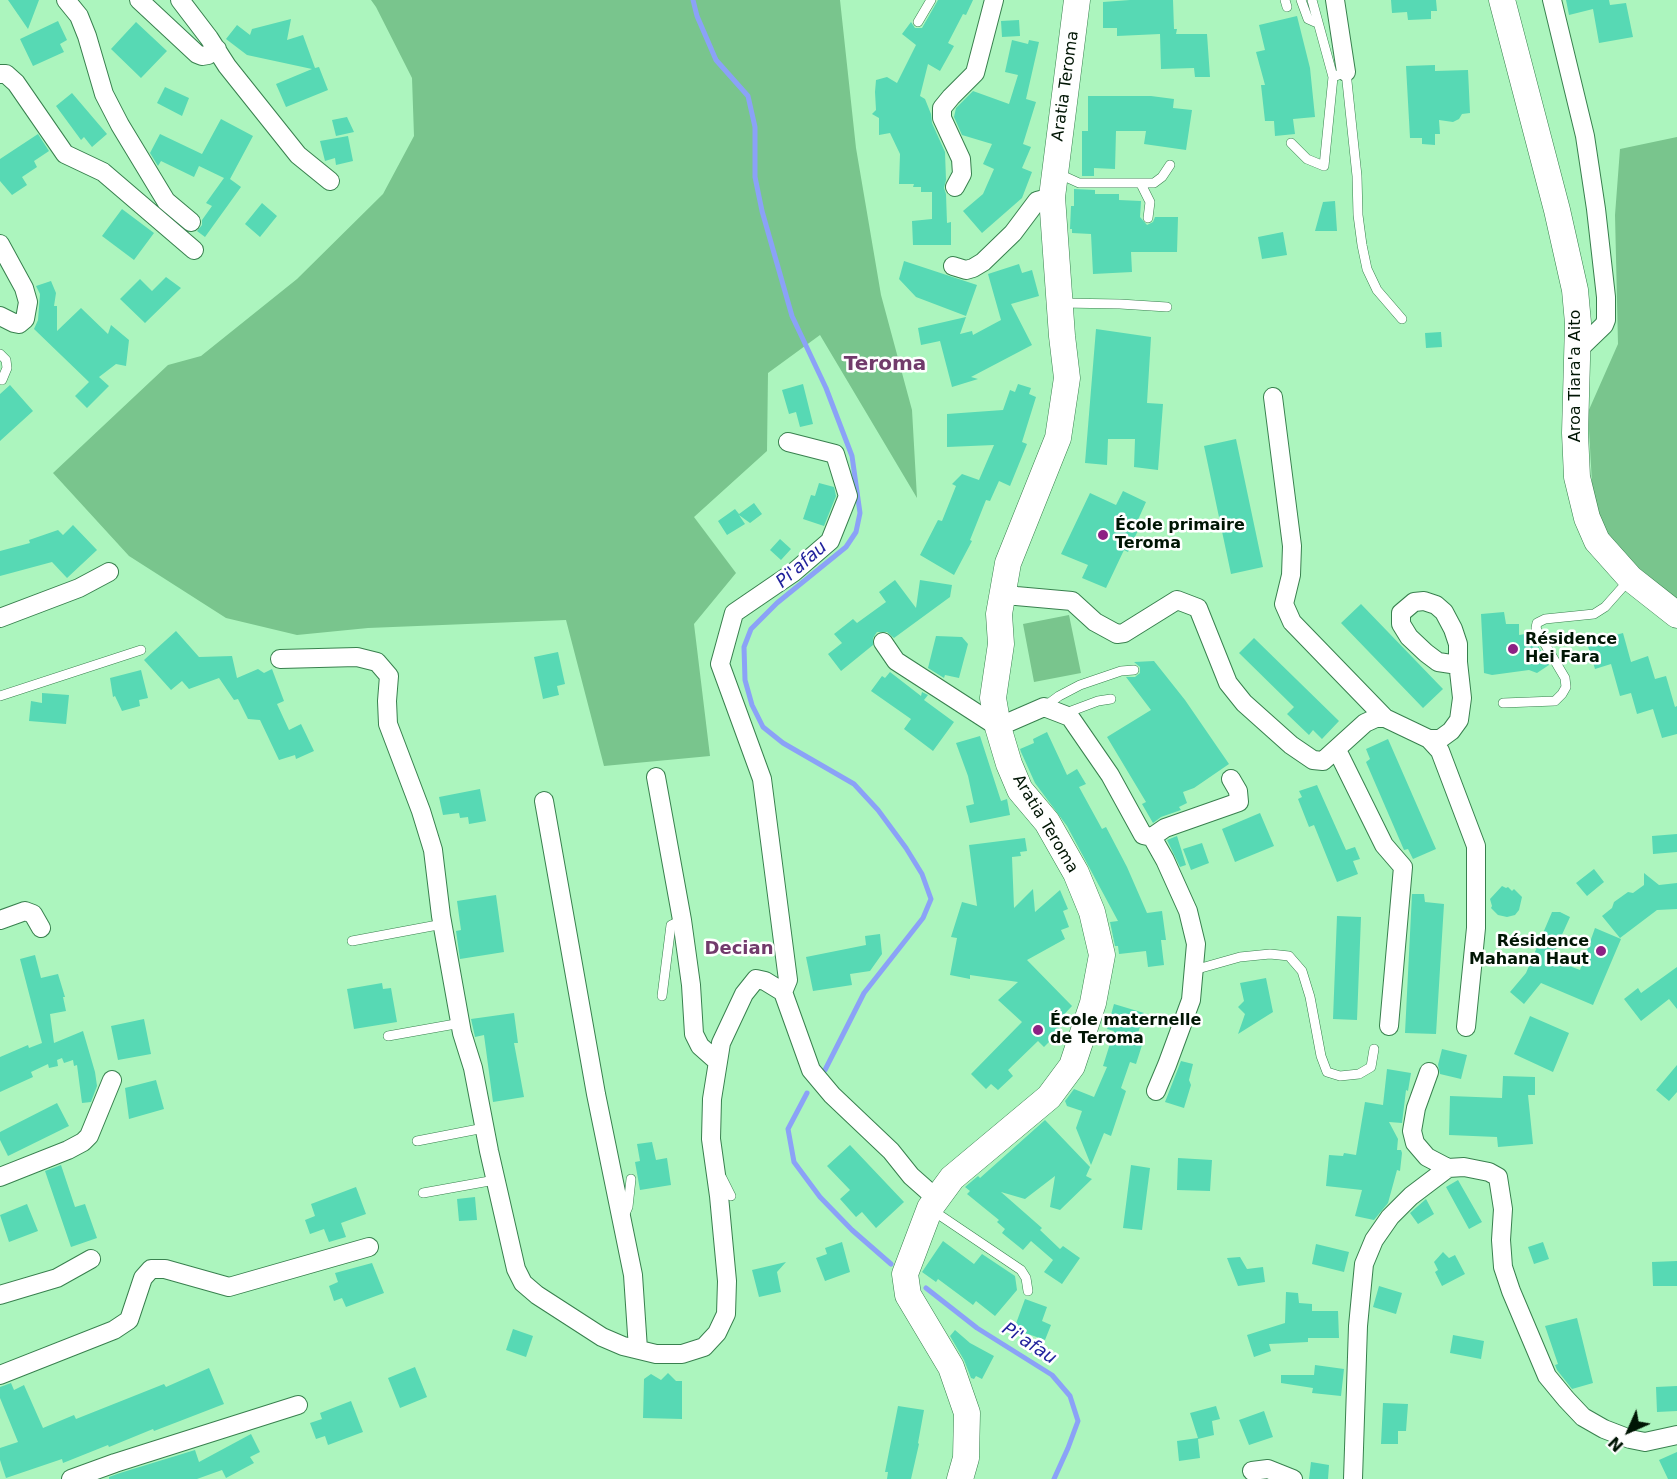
<!DOCTYPE html>
<html>
<head>
<meta charset="utf-8">
<style>
	body { margin:0 }
	#map { position:relative; width:1677px; height:1479px; overflow:hidden; background:#acf5be; font-family:"DejaVu Sans",sans-serif }
	canvas { display:block }
	.north { position:absolute; left:1599px; top:1401px; width:60px; height:60px; -webkit-text-stroke:4px #fff; paint-order:stroke; rotate:225deg; font-size:16px; font-weight:700; line-height:24px; text-align:center; color:#001504 }
	.north::after { content:''; display:block; margin:auto; width:21px; height:27px; background:#001504; clip-path:polygon(50% 0,100% 100%,50% 72%,0 100%) }
</style>
</head>
<body>
<div id="map">
<canvas width="1677" height="1479"></canvas>
<div class="north">N</div>
</div>
<script>
const g = document.querySelector('canvas').getContext('2d');
g.lineJoin = 'round';
function fillPath(path, color) {
  g.fillStyle = color;
  g.fill(path, 'evenodd');
}
function toPath(rows) {
  const path = new Path2D();
  for (const r of rows) {
    path.moveTo(r[0], r[1]);
    for (let i = 2; i < r.length; i += 2) path.lineTo(r[i], r[i + 1]);
  }
  return path;
}
function strokePath(path, color, width, dash) {
  g.strokeStyle = color;
  g.lineWidth = width;
  g.lineCap = dash ? 'butt' : 'round';
  g.setLineDash(dash || []);
  g.stroke(path);
}
function drawText(font, color, halo, rows, align = 'center') {
  g.font = font + ' "DejaVu Sans",sans-serif';
  g.lineWidth = 5;
  g.setLineDash([]);
  g.textBaseline = 'middle';
  g.strokeStyle = halo;
  g.fillStyle = color;
  for (const [text, x, y, turn = 0] of rows) {
    g.save();
    g.translate(x, y);
    g.rotate((+turn || 0) * Math.PI / 180);
    g.textAlign = isNaN(turn) ? turn : align;
    if (halo) g.strokeText(text, 0, 0);
    g.fillText(text, 0, 0);
    g.restore();
  }
}
fillPath(toPath([
	[371,0,840,0,856,148,881,295,912,410,917,498,820,335,768,373,767,451,694,517,736,573,694,624,710,756,604,766,566,620,368,628,297,635,226,618,129,556,53,473,168,365,201,356,297,279,383,194,414,136,412,78,376,7],
	[1677,137,1677,601,1614,551,1593,501,1588,412,1618,344,1615,215,1620,149],
	[1069,615,1081,673,1034,682,1023,624]
]), '#79c58d');
strokePath(toPath([
	[693,0,697,16,716,60,748,96,755,127,755,177,762,211,792,316,826,388,852,456,860,513,856,532,846,547,777,603,751,629,744,647,745,680,752,705,763,727,783,743,854,784,878,810,906,848,922,874,931,899,923,918,864,993,825,1070],
	[807,1093,788,1129,794,1162,820,1197,852,1230,891,1264],
	[926,1288,977,1328,1052,1375,1070,1396,1078,1421,1068,1448,1054,1479]
]), '#8ba2f7', 5);
fillPath(toPath([
	[8,0,39,0,28,29],
	[938,0,973,0,966,15,963,14,948,43,954,46,940,71,928,64,920,96,925,99,931,114,932,123,945,152,946,180,944,188,946,194,947,223,951,222,951,245,913,245,912,221,932,219,932,192,921,192,921,187,913,187,914,184,899,184,900,154,890,133,879,135,879,118,872,114,876,110,875,92,876,80,887,77,897,83,916,45,902,34,911,22,915,28,922,28],
	[1130,0,1173,0,1174,29,1177,29,1176,34,1207,34,1210,77,1195,77,1194,68,1161,69,1160,34,1117,36,1117,28,1103,28,1103,2],
	[1391,0,1436,0,1437,11,1431,11,1431,19,1408,20,1407,12,1392,13],
	[1566,0,1609,0,1610,5,1626,3,1633,37,1599,43,1593,9,1569,15],
	[1297,16,1310,68,1315,117,1293,119,1295,134,1275,136,1274,121,1265,121,1261,85,1265,85,1256,52,1265,50,1259,25],
	[291,19,287,40,303,35,315,68,319,67,328,90,286,107,276,84,312,69,247,55,226,39,237,25,250,35,252,29],
	[1019,20,1020,36,1002,37,1001,21],
	[58,21,67,40,60,44,64,52,33,66,20,39],
	[136,22,167,51,141,78,111,49],
	[1012,40,1028,44,1029,40,1039,42,1026,99,1036,102,1023,144,1031,147,1022,168,1032,172,1022,198,982,233,963,211,983,194,994,169,983,164,992,144,962,135,954,117,956,108,973,91,1009,104,1018,75,1005,72],
	[1435,65,1435,71,1468,70,1470,113,1462,114,1459,119,1453,122,1439,120,1440,134,1435,134,1435,145,1422,144,1422,138,1410,138,1406,66],
	[165,87,189,98,182,116,157,103],
	[72,93,107,134,92,147,84,137,81,140,56,106],
	[1088,96,1151,96,1174,99,1173,108,1192,110,1186,150,1144,144,1146,131,1116,131,1115,169,1094,168,1094,176,1082,176,1082,131,1088,131],
	[347,117,354,132,336,136,332,120],
	[221,119,253,136,230,179,241,187,205,237,197,231,202,225,202,220,212,206,206,203,224,178,199,166,194,177,161,161,158,166,150,153,160,134,202,154],
	[38,134,49,151,34,161,37,167,22,177,27,185,12,195,0,181,0,159],
	[348,136,353,161,336,165,335,158,325,161,320,141],
	[1074,189,1095,190,1095,194,1119,194,1119,200,1141,201,1140,217,1147,225,1153,222,1155,217,1178,217,1177,252,1131,252,1132,272,1093,274,1091,234,1072,233,1072,229,1070,229,1071,206,1074,206],
	[1335,201,1337,231,1315,231,1323,202],
	[262,203,277,216,260,237,245,224],
	[122,209,154,233,134,260,102,236],
	[1283,232,1287,255,1262,259,1258,237],
	[904,261,977,285,966,316,916,297,899,279],
	[1019,264,1022,273,1032,270,1039,296,1011,304,1032,345,971,377,978,379,952,387,940,341,921,345,918,328,966,317,960,334,972,331,973,335,1001,320,988,274],
	[166,277,181,288,145,323,120,299,140,279,152,291],
	[51,281,56,293,54,306,57,306,57,331,81,308,108,334,111,325,129,340,126,366,116,364,99,377,109,386,87,408,75,396,89,382,34,329,38,320,40,294,36,286],
	[1096,329,1151,337,1147,403,1163,404,1158,470,1134,467,1135,439,1108,439,1107,465,1085,463],
	[1441,332,1442,347,1426,348,1425,333],
	[803,384,813,424,800,427,796,412,789,414,782,390],
	[1018,384,1031,388,1029,394,1036,397,1022,442,1027,444,1010,486,999,481,990,501,986,500,970,540,972,541,954,575,920,555,938,520,942,521,956,486,952,484,962,474,979,480,994,445,947,447,947,414,1003,410,1010,390,1015,392],
	[10,385,33,411,0,441,0,394],
	[1236,439,1263,567,1231,574,1204,446],
	[819,483,834,487,836,496,824,526,803,519,811,495,815,496],
	[1123,491,1146,502,1137,522,1141,524,1128,552,1124,550,1106,588,1082,578,1088,565,1061,554,1090,493,1116,505],
	[754,503,762,514,750,523,739,515,745,524,727,535,718,521,735,509,739,514],
	[73,525,97,550,67,578,52,562,0,576,0,551,30,543,29,540,58,530,63,535],
	[780,539,791,549,781,560,770,550],
	[895,580,916,608,920,580,952,585,950,597,894,638,887,632,877,632,873,638,873,645,841,671,828,654,842,643,834,634,853,619,857,623,886,602,879,592],
	[1361,604,1443,689,1423,708,1341,623],
	[1504,612,1506,624,1519,624,1519,635,1531,633,1549,665,1537,673,1529,670,1492,675,1484,673,1481,614],
	[176,631,199,657,232,656,237,678,258,669,264,673,272,669,284,701,277,704,289,730,301,724,314,751,296,759,295,755,279,760,260,720,248,719,238,699,234,700,219,678,189,689,182,681,171,690,144,660],
	[1623,633,1631,662,1648,656,1655,679,1666,676,1675,707,1677,706,1677,734,1662,738,1653,709,1637,714,1631,693,1620,696,1611,664,1595,669,1587,643],
	[936,636,962,637,968,644,959,678,945,675,944,678,928,668],
	[1254,638,1339,721,1322,739,1313,730,1309,735,1287,714,1294,707,1239,653],
	[558,652,565,684,557,686,559,695,543,699,534,657],
	[1154,661,1185,700,1229,764,1194,788,1183,792,1187,803,1179,807,1181,810,1161,817,1153,823,1142,804,1146,802,1107,737,1151,710,1126,677,1135,677,1140,673,1140,667,1134,662],
	[141,670,148,698,139,700,140,706,122,711,115,696,113,697,110,678],
	[890,672,921,696,922,692,928,695,924,700,954,722,933,751,904,729,911,719,871,691,882,676,885,678],
	[42,693,69,695,66,724,29,721,31,701,42,703],
	[1047,732,1067,775,1077,769,1086,784,1079,787,1102,829,1106,827,1127,867,1147,913,1162,911,1166,940,1161,940,1164,965,1148,967,1146,951,1119,954,1118,946,1115,946,1110,922,1118,921,1067,826,1035,783,1021,752,1020,749,1034,743,1033,739],
	[980,736,1001,801,1007,799,1010,815,970,823,966,806,974,804,968,776,956,743],
	[1388,739,1436,849,1413,859,1408,849,1404,850,1366,762,1370,759,1366,749],
	[1317,785,1346,850,1355,847,1360,859,1353,861,1358,874,1337,882,1314,825,1309,827,1298,799,1302,797,1299,791],
	[480,789,486,821,469,824,468,817,460,818,459,813,443,815,439,797],
	[1260,813,1274,846,1235,862,1222,829],
	[1677,834,1677,852,1653,854,1652,836],
	[1177,836,1186,865,1180,867,1167,840],
	[1025,838,1027,851,1020,852,1021,856,1012,857,1014,908,1033,889,1035,912,1060,890,1068,909,1063,911,1069,927,1061,930,1065,939,1027,960,1072,1006,1055,1024,1061,1030,1044,1047,1038,1041,1008,1070,1013,1076,998,1090,991,1084,986,1089,971,1074,1022,1022,998,1000,1018,982,970,975,970,979,950,975,957,938,951,937,962,902,977,906,969,845],
	[1202,843,1209,863,1191,870,1183,849],
	[1594,869,1604,882,1587,896,1576,883],
	[1644,873,1659,885,1677,883,1677,909,1657,910,1620,938,1602,916,1612,908,1614,902,1628,892,1633,893,1644,885],
	[1502,886,1506,888,1508,887,1512,891,1514,889,1522,897,1519,910,1515,915,1507,917,1498,915,1491,908,1492,906,1490,899],
	[1412,894,1424,894,1425,902,1444,904,1436,1034,1405,1033],
	[496,895,504,952,460,959,456,931,461,930,457,901],
	[1552,912,1560,912,1570,917,1551,959,1580,970,1595,928,1621,939,1593,1005,1541,983,1524,1004,1510,992,1526,973],
	[1337,916,1361,917,1357,1020,1333,1019],
	[880,934,882,954,870,971,850,974,852,985,813,991,806,957,866,945,865,936],
	[35,955,41,978,58,974,65,997,63,997,66,1011,50,1014,54,1043,83,1031,95,1072,97,1086,91,1102,82,1103,77,1065,74,1066,73,1060,64,1063,62,1058,57,1060,58,1066,49,1068,48,1064,31,1072,33,1077,0,1092,0,1057,28,1045,29,1048,42,1043,20,959],
	[1677,967,1677,1009,1669,999,1641,1021,1624,999,1638,988,1641,993],
	[1266,978,1273,1012,1238,1034,1245,1014,1238,1007,1244,1001,1240,983],
	[382,983,383,989,391,988,397,1022,354,1029,347,989],
	[1114,1004,1144,1013,1136,1040,1143,1042,1136,1064,1130,1062,1121,1088,1126,1091,1111,1136,1104,1133,1091,1165,1076,1128,1082,1111,1067,1106,1065,1101,1074,1089,1094,1097,1107,1067,1103,1066,1114,1031,1107,1029],
	[514,1013,518,1043,514,1043,524,1097,493,1102,484,1035,475,1037,471,1019],
	[1530,1016,1569,1033,1553,1072,1514,1054],
	[144,1019,151,1054,118,1060,111,1026],
	[1442,1049,1467,1055,1461,1079,1440,1074,1438,1065],
	[1181,1061,1193,1064,1189,1080,1191,1085,1184,1108,1165,1102],
	[1677,1065,1677,1092,1669,1101,1656,1090],
	[1387,1069,1411,1073,1408,1091,1406,1090,1402,1123,1389,1122,1398,1139,1397,1150,1401,1150,1402,1153,1400,1171,1397,1170,1388,1203,1374,1220,1355,1216,1362,1190,1326,1186,1329,1155,1343,1156,1344,1153,1356,1155,1365,1102,1383,1105],
	[1503,1076,1535,1077,1535,1095,1528,1095,1533,1144,1498,1147,1497,1137,1449,1135,1450,1096,1502,1098],
	[156,1080,164,1109,129,1119,125,1088],
	[57,1103,69,1126,8,1156,0,1140,0,1132],
	[1045,1120,1090,1167,1086,1176,1092,1179,1060,1210,1050,1207,1055,1176,1025,1199,1001,1192,1042,1228,1040,1230,1060,1249,1063,1246,1080,1258,1062,1284,1044,1272,1053,1260,1031,1241,1023,1250,1002,1233,1005,1229,997,1222,999,1220,967,1194,970,1191,965,1187,978,1176,980,1178],
	[652,1142,656,1160,667,1158,671,1185,640,1190,635,1162,640,1161,637,1144],
	[850,1145,904,1202,876,1228,862,1212,856,1217,840,1199,850,1190,827,1166],
	[1178,1158,1212,1160,1210,1191,1177,1190],
	[61,1165,75,1207,85,1204,97,1238,71,1247,45,1171],
	[1131,1165,1150,1168,1142,1230,1123,1228],
	[1458,1180,1482,1222,1469,1229,1446,1187],
	[356,1187,366,1214,341,1223,346,1237,329,1242,324,1229,310,1234,305,1220,315,1216,311,1204],
	[475,1197,477,1220,459,1221,457,1199],
	[1426,1199,1434,1214,1418,1224,1410,1213],
	[27,1204,38,1231,9,1242,0,1215],
	[943,1241,974,1264,982,1254,1015,1276,1017,1290,995,1316,976,1301,973,1305,938,1279,936,1282,922,1272],
	[842,1242,850,1272,825,1281,816,1258,827,1254,825,1248],
	[1543,1242,1549,1259,1534,1264,1528,1247],
	[1316,1244,1349,1252,1344,1272,1312,1264],
	[1443,1252,1449,1258,1455,1255,1465,1274,1442,1286,1435,1272,1438,1270,1434,1262],
	[1240,1257,1247,1269,1263,1267,1265,1282,1238,1286,1227,1258],
	[1677,1261,1677,1286,1653,1286,1652,1262],
	[786,1262,777,1272,781,1292,759,1297,752,1270],
	[372,1263,384,1293,346,1307,342,1298,334,1301,329,1286,338,1282,335,1273],
	[1379,1286,1402,1293,1396,1314,1373,1307],
	[1286,1292,1298,1293,1299,1303,1312,1304,1312,1311,1338,1311,1339,1338,1308,1338,1308,1342,1269,1344,1271,1351,1254,1357,1247,1335,1285,1323],
	[1025,1299,1047,1307,1042,1321,1051,1325,1045,1340,1014,1329],
	[1577,1318,1593,1383,1572,1389,1557,1370,1555,1365,1558,1364,1545,1326],
	[513,1329,533,1336,526,1357,506,1350],
	[955,1330,970,1343,994,1356,982,1379,976,1376,974,1379,971,1378,964,1360,950,1336],
	[1453,1335,1484,1341,1481,1359,1450,1353],
	[1315,1365,1344,1369,1341,1396,1312,1393,1313,1388,1281,1383,1281,1375,1314,1375],
	[415,1367,427,1397,400,1408,388,1378],
	[209,1368,224,1404,154,1431,153,1429,109,1447,108,1445,63,1463,62,1459,6,1478,0,1460,0,1448,18,1442,0,1398,0,1387,11,1383,14,1390,24,1385,43,1428,74,1415,76,1419,164,1384,166,1387],
	[668,1373,676,1381,682,1381,682,1419,643,1418,644,1379,651,1374,661,1380],
	[1677,1386,1677,1411,1657,1412,1656,1387],
	[351,1401,363,1432,328,1445,325,1436,316,1439,310,1423,322,1419,320,1413],
	[1383,1403,1408,1404,1406,1431,1398,1431,1398,1444,1381,1444],
	[898,1406,924,1410,918,1443,919,1444,911,1479,887,1479,888,1472,885,1472],
	[1216,1406,1220,1419,1212,1421,1214,1435,1198,1439,1200,1458,1179,1461,1177,1441,1198,1438,1190,1413],
	[1264,1411,1273,1437,1249,1445,1239,1420],
	[251,1434,260,1452,250,1457,254,1463,226,1478,222,1470,197,1479,109,1479,109,1477,120,1473,195,1450,199,1462],
	[1677,1452,1677,1479,1668,1479,1659,1460],
	[1311,1462,1329,1465,1328,1479,1309,1479]
]), '#57d9b4');
const lane = toPath([
	[1285,0,1287,7],
	[1301,0,1308,19,1317,23],
	[918,22,931,0],
	[1333,77,1346,72,1357,176,1358,215,1362,245,1367,269,1377,290,1402,319],
	[1291,143,1307,159,1324,166,1333,77,1312,0],
	[1057,173,1079,183,1154,183,1162,177,1170,165],
	[1141,184,1150,202,1148,218],
	[1062,303,1120,304,1167,307],
	[0,354,6,360,7,368,2,380],
	[0,696,141,650],
	[1503,703,1555,701,1562,694,1566,687,1565,678,1539,634,1536,628,1537,623,1545,619,1594,614,1605,607,1629,580],
	[1044,707,1059,696,1080,685,1121,671,1134,670],
	[1066,713,1098,701,1111,699],
	[352,941,443,924],
	[1194,970,1240,957,1270,954,1289,956,1302,971,1310,997,1321,1056,1327,1072,1340,1076,1359,1074,1371,1067,1374,1049],
	[662,996,671,925,682,920],
	[388,1036,461,1023],
	[417,1141,484,1128],
	[722,1178,731,1196],
	[423,1193,495,1180],
	[932,1210,1021,1270,1026,1278,1028,1291],
	[624,1216,628,1207,631,1179]
]);
const street = toPath([
	[66,0,79,16,87,36,104,94,120,125,166,201,191,222],
	[139,0,197,54,202,56,208,55,217,49],
	[180,0,209,38,227,66,298,155,330,181],
	[1335,0,1346,72],
	[1552,0,1585,136,1596,209,1606,297,1606,320,1604,325,1577,351],
	[0,74,6,74,16,83,65,154,103,172,194,250],
	[955,187,962,174,961,159,942,118,942,108,951,97,975,73,994,0],
	[0,244,24,288,28,302,25,319,19,324,14,323,0,316],
	[953,266,966,270,973,268,983,262,1013,233,1037,201,1052,197],
	[1273,397,1292,546,1291,575,1284,604,1292,622,1385,718],
	[1002,592,1016,596,1072,601,1095,622,1117,634,1124,633,1177,600,1198,608,1228,683,1244,703,1291,745,1313,760,1323,761,1365,723,1376,718,1385,718,1429,739,1440,739,1451,731,1459,720,1462,698,1458,662,1458,644,1453,629,1444,612,1436,605,1424,601,1414,602,1401,613,1401,624,1409,637,1426,653,1438,662,1458,665],
	[0,618,79,588,109,572],
	[883,642,896,661,998,727,1044,707,1070,717,1110,775,1143,835,1152,837,1165,860,1188,911,1196,944,1191,1000,1167,1065,1156,1091],
	[280,659,357,657,377,662,389,676,387,701,388,724,421,811,433,850,441,916,462,1033,473,1068,489,1151,516,1269,523,1283,537,1295,602,1337,623,1346,656,1354,682,1354,704,1347,717,1333,726,1314,727,1281,719,1196,711,1139,712,1099,721,1043,744,994,756,979,765,981,783,992,811,1070,832,1095,891,1151,911,1176,937,1199],
	[1429,739,1440,751,1476,846,1476,928,1466,1027],
	[1337,750,1384,845,1403,867,1389,1026],
	[656,777,682,920,691,985,694,1034,700,1046,718,1062],
	[544,801,596,1094,633,1275,638,1349],
	[1152,837,1165,828,1239,802,1238,791,1231,779],
	[0,920,25,911,33,914,41,928],
	[783,992,788,980,762,779,720,664,734,613,794,572,830,541,848,496,835,454,788,442],
	[1429,1072,1416,1108,1412,1131,1415,1143,1427,1157,1448,1168,1464,1167,1489,1172,1498,1177,1503,1209,1501,1240,1503,1267,1511,1291,1547,1376,1566,1399,1583,1417,1604,1429,1630,1439,1645,1442,1677,1435],
	[0,1177,68,1150,83,1142,89,1136,112,1080],
	[0,1295,57,1278,91,1259],
	[0,1375,114,1330,129,1320,143,1278,151,1269,165,1269,229,1287,369,1247],
	[1252,1471,1268,1469,1293,1479],
	[71,1479,115,1463,298,1405],
	[1353,1479,1358,1326,1364,1264,1374,1240,1390,1217,1411,1196,1448,1168]
]);
const secondary = toPath([
	[1502,0,1557,210,1575,290,1578,323,1575,433,1577,477,1587,518,1597,541,1630,578,1677,615],
	[960,1479,966,1458,967,1413,951,1367,908,1295,905,1274,930,1208,952,1178,1049,1097,1072,1066,1093,1003,1102,955,1092,912,1076,873,1047,822,1020,790,1009,764,998,727,993,698,1001,644,999,614,1008,563,1058,438,1067,378,1062,336,1052,197,1077,0]
]);
strokePath(lane, '#38804e', 10);
strokePath(street, '#38804e', 20);
strokePath(secondary, '#38804e', 27);
strokePath(lane, '#fff', 9);
strokePath(street, '#fff', 18);
strokePath(secondary, '#fff', 26);
for (const [x, y, r, color] of [
	[1103,535,6,"#8d2184"],
	[1513,649,6,"#8d2184"],
	[1601,951,6,"#8d2184"],
	[1038,1030,6,"#8d2184"]
]) {
  const dot = new Path2D();
  dot.arc(x, y, r, 0, 2 * Math.PI);
  g.fillStyle = color;
  g.fill(dot);
  strokePath(dot, '#fff', 2);
}
drawText('16px', '#001504', '#fff', [
	["Aratia Teroma",1066,86,-82],
	["Aroa Tiara'a Aito",1576,376,-90],
	["Aratia Teroma",1045,824,59]
]);
drawText('bold 16px', '#001504', '#fff', [
	["École primaire",1115,526],
	["Teroma",1115,544],
	["Résidence",1525,640],
	["Hei Fara",1525,658],
	["Résidence",1589,942,"right"],
	["Mahana Haut",1589,960,"right"],
	["École maternelle",1050,1021],
	["de Teroma",1050,1039]
], 'left');
drawText('italic 18px', '#22239d', '#fff', [
	["Pi'afau",802,565,-41],
	["Pi'afau",1029,1344,33]
]);
drawText('bold 18px', '#713b6b', '#fff', [
	["Decian",739,949]
]);
drawText('bold 20px', '#713b6b', '#fff', [
	["Teroma",885,365]
]);
</script>
</body>
</html>
